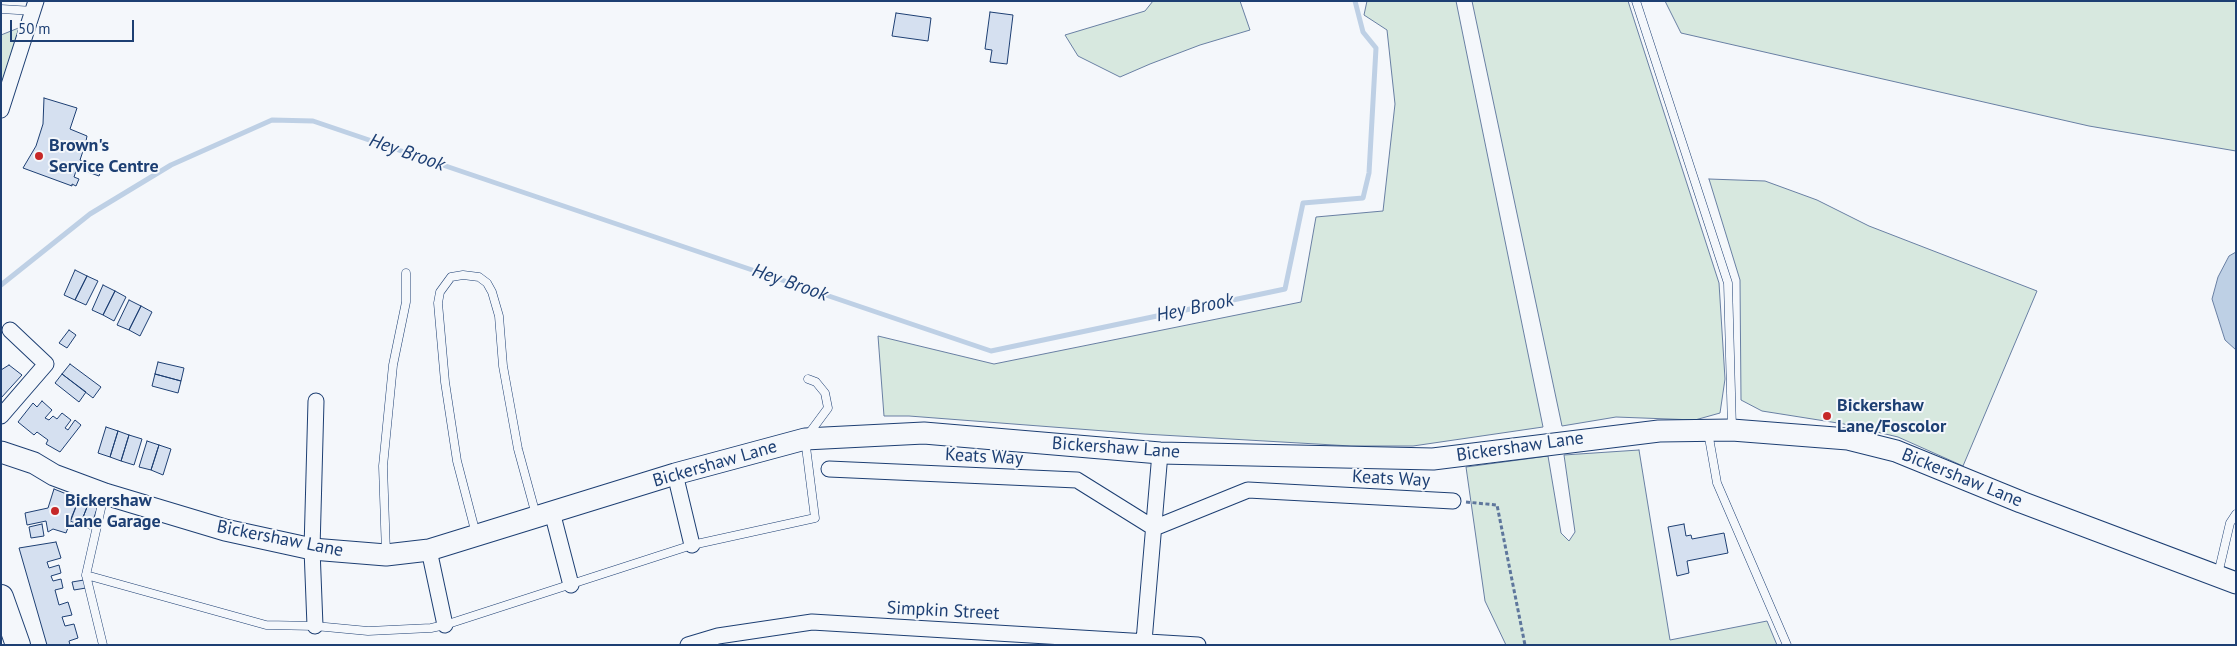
<!DOCTYPE html>
<html>
<head>
<meta charset="utf-8">
<style>
	body { margin:0 }
	#map { position:relative; width:2237px; height:646px; overflow:hidden; background:#f4f7fb; font-family:"PT Sans",sans-serif }
	canvas { display:block }
	.frame { position:absolute; inset:0; border:2px solid #1d3f73; pointer-events:none }
	.scale { position:absolute; left:10px; top:20px; width:124px; height:22px; box-sizing:border-box; border:2px solid #1d3f73; border-top:0; padding-left:6px; font-size:15px; line-height:18px; white-space:nowrap; color:#1d3f73; -webkit-text-stroke:4px #f4f7fb; paint-order:stroke }
</style>
</head>
<body>
<div id="map">
<canvas width="2237" height="646"></canvas>
<div class="frame"></div>
<div class="scale">50 m</div>
</div>
<script>
const g = document.querySelector('canvas').getContext('2d');
g.lineJoin = 'round';
function fillPath(path, color) {
  g.fillStyle = color;
  g.fill(path, 'evenodd');
}
function toPath(rows) {
  const path = new Path2D();
  for (const r of rows) {
    path.moveTo(r[0], r[1]);
    for (let i = 2; i < r.length; i += 2) path.lineTo(r[i], r[i + 1]);
  }
  return path;
}
function strokePath(path, color, width, dash) {
  g.strokeStyle = color;
  g.lineWidth = width;
  g.lineCap = dash ? 'butt' : 'round';
  g.setLineDash(dash || []);
  g.stroke(path);
}
function drawText(font, color, halo, rows, align = 'center') {
  g.font = font + ' "PT Sans",sans-serif';
  g.lineWidth = 4;
  g.setLineDash([]);
  g.textBaseline = 'middle';
  g.strokeStyle = halo;
  g.fillStyle = color;
  for (const [text, x, y, turn = 0] of rows) {
    g.save();
    g.translate(x, y);
    g.rotate((+turn || 0) * Math.PI / 180);
    g.textAlign = isNaN(turn) ? turn : align;
    if (halo) g.strokeText(text, 0, 0);
    g.fillText(text, 0, 0);
    g.restore();
  }
}
const green = toPath([
	[1153,1,1240,1,1250,30,1200,45,1150,64,1120,77,1078,56,1065,35,1145,11,1153,1],
	[1367,1,1456,1,1543,427,1413,446,1351,446,1144,434,909,416,884,416,878,336,994,364,1301,302,1316,217,1383,211,1395,104,1387,30,1364,15,1367,1],
	[1472,1,1628,1,1719,283,1725,379,1720,413,1695,420,1616,417,1562,426,1472,1],
	[1665,1,2236,1,2236,151,2089,126,1681,33,1665,1],
	[21,27,6,70,1,86,1,35,21,27],
	[1709,179,1765,181,1817,200,1869,226,2037,291,1963,466,1898,437,1844,424,1762,411,1741,400,1740,280,1709,179],
	[1639,450,1670,640,1767,621,1777,645,1506,645,1485,601,1466,467,1548,456,1561,533,1569,541,1575,532,1564,455,1639,450]
]);
fillPath(green, '#d7e8df');
strokePath(green, '#687fa3', 1);
const water = toPath([
	[2236,252,2236,350,2225,340,2212,299,2218,277,2229,256,2236,252]
]);
fillPath(water, '#bed0e5');
strokePath(water, '#687fa3', 1);
strokePath(toPath([
	[1,285,90,214,171,165,272,120,313,121,991,351,1285,289,1303,203,1363,198,1369,173,1376,48,1363,32,1355,1]
]), '#bed0e5', 5);
const building = toPath([
	[990,12,1013,15,1007,64,990,62,992,50,985,49,990,12],
	[896,13,931,18,928,41,892,36,896,13],
	[44,98,77,108,70,129,87,136,86,141,92,142,89,149,84,148,80,160,102,168,99,176,77,168,74,177,79,179,76,186,72,184,72,186,23,168,36,146,43,124,44,98],
	[75,270,87,276,75,300,64,295,75,270],
	[87,276,98,281,86,305,75,300,87,276],
	[103,285,115,291,103,315,92,310,103,285],
	[115,291,126,297,114,321,103,315,115,291],
	[129,300,141,306,129,330,117,325,129,300],
	[141,306,152,312,140,336,129,330,141,306],
	[69,330,76,335,67,348,59,343,69,330],
	[158,362,184,368,181,381,155,374,158,362],
	[70,364,101,387,93,398,62,374,70,364],
	[9,365,22,375,1,398,1,370,9,365],
	[62,374,86,392,79,402,55,383,62,374],
	[155,374,181,381,178,393,152,386,155,374],
	[42,401,52,410,45,418,49,420,53,416,57,419,62,413,71,420,65,428,68,430,75,420,81,425,60,452,46,444,48,440,37,432,34,435,18,422,33,403,37,407,42,401],
	[106,427,118,431,110,457,98,453,106,427],
	[118,431,129,435,121,461,110,457,118,431],
	[129,435,142,439,134,465,121,461,129,435],
	[147,441,159,445,151,470,139,467,147,441],
	[159,445,171,449,163,475,151,470,159,445],
	[54,489,79,499,66,533,53,529,48,532,46,521,27,525,25,513,48,508,54,489],
	[79,499,89,502,80,525,70,521,79,499],
	[89,502,98,506,90,529,80,525,89,502],
	[42,524,44,536,31,538,29,527,42,524],
	[1684,524,1686,536,1691,535,1692,539,1724,533,1728,553,1687,561,1689,573,1677,576,1668,527,1684,524],
	[56,542,61,558,47,562,49,568,59,565,61,573,51,576,53,581,61,579,63,588,55,590,59,605,68,602,72,615,62,617,65,626,74,624,78,638,69,641,70,645,47,645,19,548,56,542],
	[84,580,86,588,74,590,72,582,84,580]
]);
fillPath(building, '#d5e0f0');
strokePath(building, '#1d3f73', 1);
const lane = toPath([
	[1636,1,1728,283,1732,429],
	[1,9,34,11],
	[1708,432,1717,483,1787,645],
	[104,495,86,575,266,625,315,626,368,631,431,628,445,625,692,545,815,518,805,439,828,408,825,393,816,382,808,379],
	[476,534,457,461,445,382,438,303,440,292,451,277,463,275,479,277,487,283,492,292,499,316,503,366,518,449,536,515],
	[386,553,383,466,393,365,406,302,406,273],
	[2218,574,2230,523,2236,514],
	[86,575,103,645]
]);
const street = toPath([
	[1,110,36,1],
	[1,416,46,364,10,330],
	[829,469,1077,480,1154,528,1248,490,1453,501],
	[675,474,692,545],
	[552,512,571,585],
	[429,550,445,625],
	[315,626,312,549,316,401],
	[1144,641,1160,453],
	[688,645,718,636,812,622,1198,645]
]);
const secondary = toPath([
	[1,452,34,463,54,475,105,494,225,530,312,549,386,555,429,550,675,474,805,439,924,433,1160,453,1433,459,1659,431,1732,430,1848,439,1896,451,2021,502,2236,583]
]);
const primary = toPath([
	[1,597,18,645]
]);
strokePath(lane, '#1d3f73', 9);
strokePath(street, '#1d3f73', 17);
strokePath(secondary, '#1d3f73', 23);
strokePath(primary, '#1d3f73', 26);
strokePath(toPath([
	[1466,502,1497,505,1525,645]
]), '#5e769c', 3, [4, 2.5]);
strokePath(lane, '#f4f7fb', 8);
strokePath(street, '#f4f7fb', 15);
strokePath(secondary, '#f4f7fb', 21);
strokePath(primary, '#f4f7fb', 24);
for (const [x, y, r, color] of [
	[39,156,5,"#c62828"],
	[1827,416,5,"#c62828"],
	[55,511,5,"#c62828"]
]) {
  const dot = new Path2D();
  dot.arc(x, y, r, 0, 2 * Math.PI);
  g.fillStyle = color;
  g.fill(dot);
  strokePath(dot, '#f4f7fb', 2);
}
drawText('bold 18px', '#1d3f73', '#f4f7fb', [
	["Brown's",49,146],
	["Service Centre",49,167],
	["Bickershaw",1837,406],
	["Lane/Foscolor",1837,427],
	["Bickershaw",65,501],
	["Lane Garage",65,522]
], 'left');
drawText('18px', '#1d3f73', '#f4f7fb', [
	["Bickershaw Lane",1520,447,-8],
	["Bickershaw Lane",1116,448,4],
	["Keats Way",984,457,3],
	["Bickershaw Lane",715,464,-16],
	["Bickershaw Lane",1962,478,22],
	["Keats Way",1391,479,3],
	["Bickershaw Lane",280,539,11],
	["Simpkin Street",943,611,3]
]);
drawText('italic 19px', '#1d3f73', '#f4f7fb', [
	["Hey Brook",407,153,19],
	["Hey Brook",790,283,19],
	["Hey Brook",1195,308,-12]
]);
</script>
</body>
</html>
